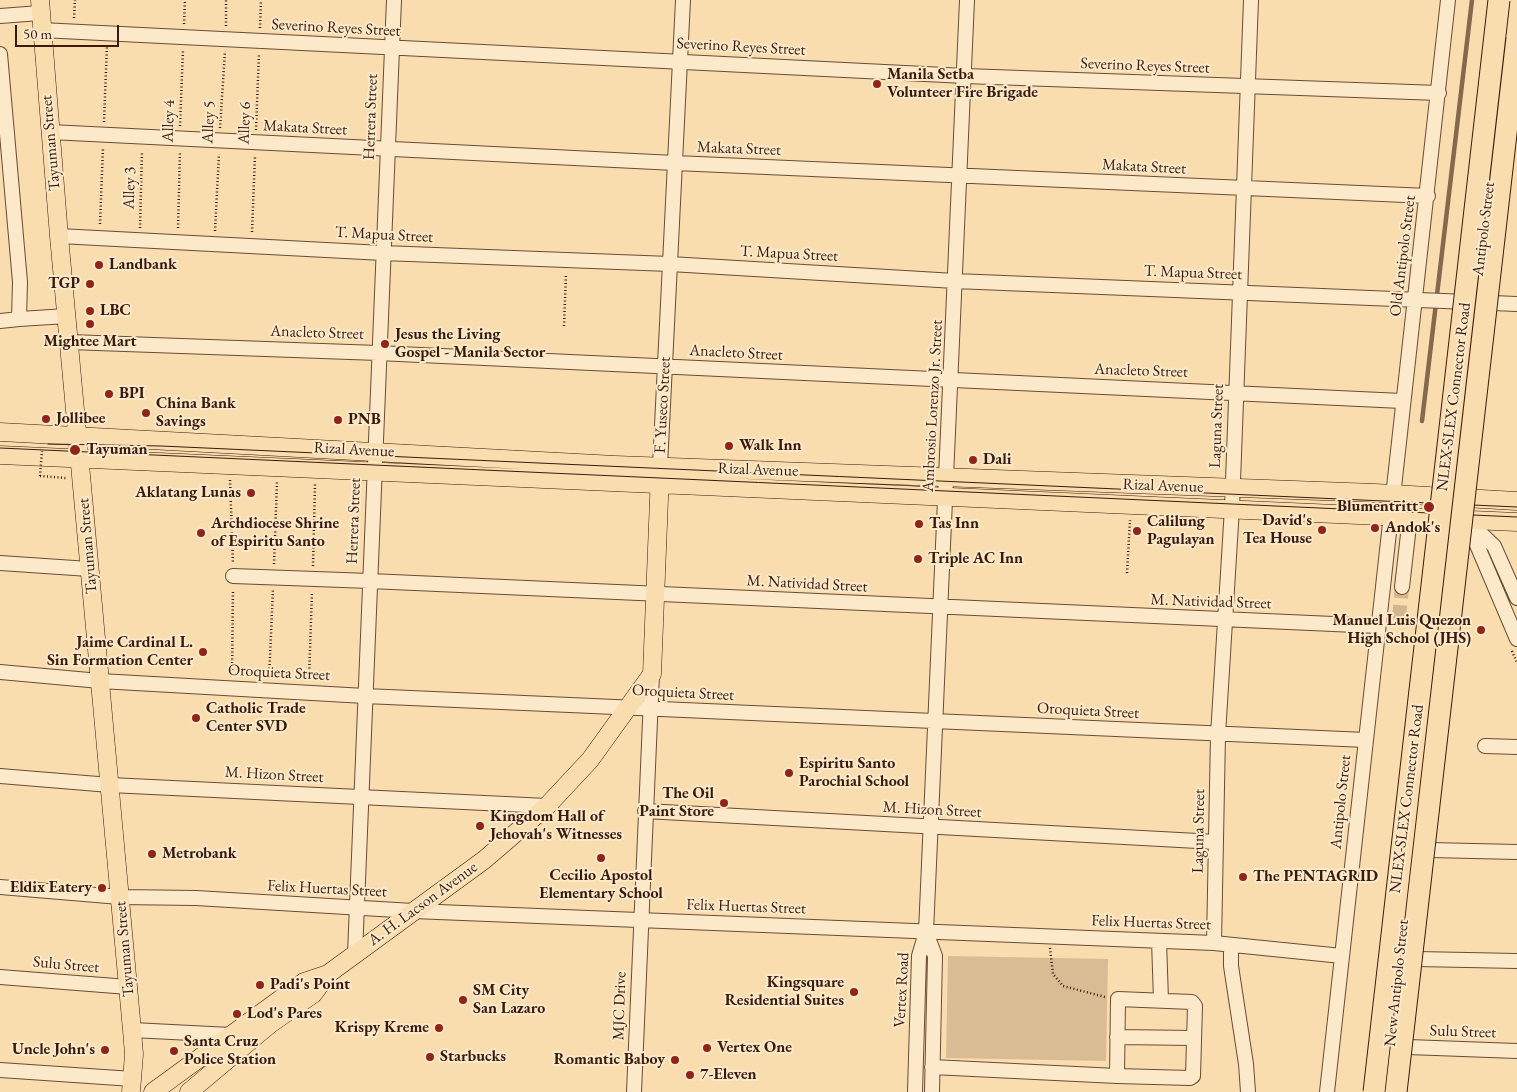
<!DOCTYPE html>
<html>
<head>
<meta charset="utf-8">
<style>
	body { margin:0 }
	#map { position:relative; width:1517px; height:1092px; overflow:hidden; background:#faddae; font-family:"EB Garamond",serif }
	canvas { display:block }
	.scale { position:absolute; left:15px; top:25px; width:104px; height:22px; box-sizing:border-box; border:2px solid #391b0e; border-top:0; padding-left:6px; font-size:15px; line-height:18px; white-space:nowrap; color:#391b0e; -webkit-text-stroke:4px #fce9ca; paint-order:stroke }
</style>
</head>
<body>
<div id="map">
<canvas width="1517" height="1092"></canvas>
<div class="scale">50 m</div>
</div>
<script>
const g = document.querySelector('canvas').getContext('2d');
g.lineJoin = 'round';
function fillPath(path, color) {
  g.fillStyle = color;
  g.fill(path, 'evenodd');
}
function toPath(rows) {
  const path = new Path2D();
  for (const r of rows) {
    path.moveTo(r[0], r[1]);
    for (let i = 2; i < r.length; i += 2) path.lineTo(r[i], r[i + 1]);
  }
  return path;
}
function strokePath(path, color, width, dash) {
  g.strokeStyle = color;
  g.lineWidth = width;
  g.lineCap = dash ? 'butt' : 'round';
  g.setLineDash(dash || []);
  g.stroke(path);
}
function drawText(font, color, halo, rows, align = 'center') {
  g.font = font + ' "EB Garamond",serif';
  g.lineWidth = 4;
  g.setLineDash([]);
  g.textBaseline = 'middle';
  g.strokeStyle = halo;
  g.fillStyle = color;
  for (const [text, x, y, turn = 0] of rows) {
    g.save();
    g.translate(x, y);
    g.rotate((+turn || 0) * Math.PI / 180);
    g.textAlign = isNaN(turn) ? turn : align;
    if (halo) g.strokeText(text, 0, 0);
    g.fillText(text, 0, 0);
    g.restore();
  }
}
fillPath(toPath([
	[948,956,1108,959,1106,1061,946,1058]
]), '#d9bc93');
strokePath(toPath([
	[1422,421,1472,0]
]), '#85684e', 4.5);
strokePath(toPath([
	[1399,619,1402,587]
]), '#d3b68e', 14, [14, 7]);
const minor = toPath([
	[0,16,40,13],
	[41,30,965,76,1439,93],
	[0,54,20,282,19,319,0,321],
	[50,132,675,163,1428,196],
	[59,236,383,253,670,264,955,281,1517,304],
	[19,319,67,316],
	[69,342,378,353,1402,401],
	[660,466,683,0],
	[1466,519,1517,639],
	[1471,524,1494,546,1517,598],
	[0,563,89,569],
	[233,576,370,581,1378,626],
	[1402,587,1410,517],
	[0,672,100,681,365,696,1366,740],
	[1485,746,1517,747],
	[0,776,110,785,547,806],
	[645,811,1216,842],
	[1430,850,1517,852],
	[0,887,120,897,196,898,413,911,1214,943,1342,956],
	[926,932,935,956,932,1092],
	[1159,941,1161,1000],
	[1214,943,1218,735,1232,508,1251,0],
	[1231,945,1231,966,1246,1064,1248,1092],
	[355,954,394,0],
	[1417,959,1517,961],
	[0,977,128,987],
	[1118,999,1192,1002,1195,1006,1193,1076,1190,1078,1117,1076,1118,999],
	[132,1030,231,1035],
	[1117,1037,1194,1038],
	[1408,1047,1517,1051],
	[932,1067,1117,1076],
	[0,1070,133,1079],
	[634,1092,652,674],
	[915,1092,919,956,926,932,967,0],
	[1327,1092,1448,0]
]);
const major = toPath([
	[40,0,59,236,132,1030,134,1054,131,1092],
	[0,432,615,465,1375,493,1517,501],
	[0,455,1517,522],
	[153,1092,304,982,328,974,484,860,547,806,590,760,652,674,660,474],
	[189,1092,270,1024,313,994,328,974]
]);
strokePath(minor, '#694c36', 16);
strokePath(major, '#391b0e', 19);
strokePath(toPath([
	[74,18,75,0],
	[184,24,185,0],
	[226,26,226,0],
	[260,28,261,0],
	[104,122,107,45],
	[180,126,183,49],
	[220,128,225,51],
	[256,130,259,53],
	[100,224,103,147],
	[140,228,142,151],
	[178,228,180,151],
	[215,231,219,154],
	[252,232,255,155],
	[564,326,566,274],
	[40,476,66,478],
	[230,480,233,564],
	[274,564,277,482],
	[313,566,315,484],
	[1127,573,1130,520],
	[1512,651,1517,663],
	[232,677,233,590],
	[269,679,273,589],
	[309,679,312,592],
	[1050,948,1053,974,1063,986,1105,997]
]), '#391b0e', 2.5, [1, 2.5]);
strokePath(minor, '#fce9ca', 14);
strokePath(major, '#faddae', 18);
strokePath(toPath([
	[48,444,161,446,1517,507],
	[0,448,1517,517]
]), '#391b0e', 1);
const highwayBridge = toPath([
	[1374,1092,1499,0],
	[1396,1092,1517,38]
]);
strokePath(highwayBridge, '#391b0e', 23, []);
strokePath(toPath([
	[40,476,42,451]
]), '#391b0e', 2.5, [1, 2.5]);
strokePath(highwayBridge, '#faddae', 21);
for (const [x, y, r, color] of [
	[877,84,5,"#8f2418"],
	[99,265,5,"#8f2418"],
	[90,284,5,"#8f2418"],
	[90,311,5,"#8f2418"],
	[90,324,5,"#8f2418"],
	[385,344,5,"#8f2418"],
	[109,394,5,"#8f2418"],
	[146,413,5,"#8f2418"],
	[46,419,5,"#8f2418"],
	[338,420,5,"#8f2418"],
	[729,446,5,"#8f2418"],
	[75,450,6,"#8f2418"],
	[973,460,5,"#8f2418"],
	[251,493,5,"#8f2418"],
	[1429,507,6,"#8f2418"],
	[919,524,5,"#8f2418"],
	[1375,528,5,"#8f2418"],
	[1322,530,5,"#8f2418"],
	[1137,531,5,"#8f2418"],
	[201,533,5,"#8f2418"],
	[918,559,5,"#8f2418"],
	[1481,630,5,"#8f2418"],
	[203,652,5,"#8f2418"],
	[196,718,5,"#8f2418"],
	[789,773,5,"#8f2418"],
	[724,803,5,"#8f2418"],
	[480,826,5,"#8f2418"],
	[152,854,5,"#8f2418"],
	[601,858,5,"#8f2418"],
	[1243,877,5,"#8f2418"],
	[102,888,5,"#8f2418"],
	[260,985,5,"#8f2418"],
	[854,992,5,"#8f2418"],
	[463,1000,5,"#8f2418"],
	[237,1014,5,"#8f2418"],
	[439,1028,5,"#8f2418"],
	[707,1048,5,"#8f2418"],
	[105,1050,5,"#8f2418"],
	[174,1051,5,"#8f2418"],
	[430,1057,5,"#8f2418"],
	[675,1060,5,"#8f2418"],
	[690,1075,5,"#8f2418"]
]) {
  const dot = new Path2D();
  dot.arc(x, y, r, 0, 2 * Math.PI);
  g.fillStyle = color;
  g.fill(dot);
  strokePath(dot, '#fce9ca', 2);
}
drawText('16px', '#391b0e', '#fce9ca', [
	["Severino Reyes Street",336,28,3],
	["Severino Reyes Street",741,47,3],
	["Severino Reyes Street",1145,66,2],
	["Herrera Street",371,117,-88],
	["Alley 4",169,121,-88],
	["Alley 5",209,122,-87],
	["Alley 6",245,123,-88],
	["Makata Street",305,128,3],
	["Tayuman Street",51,143,-95],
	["Makata Street",739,149,2],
	["Makata Street",1144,167,3],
	["Alley 3",130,188,-88],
	["Antipolo Street",1484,229,-83],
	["T. Mapua Street",384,235,3],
	["T. Mapua Street",789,254,3],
	["Old Antipolo Street",1403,256,-83],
	["T. Mapua Street",1193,273,2],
	["Anacleto Street",317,333,2],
	["Anacleto Street",736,353,3],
	["Anacleto Street",1141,371,2],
	["NLEX-SLEX Connector Road",1454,397,-83],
	["F. Yuseco Street",663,405,-87],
	["Ambrosio Lorenzo Jr. Street",933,406,-87],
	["Laguna Street",1217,426,-88],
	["Rizal Avenue",354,450,3],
	["Rizal Avenue",758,470,2],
	["Rizal Avenue",1163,486,2],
	["Herrera Street",354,521,-88],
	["Tayuman Street",88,546,-95],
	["M. Natividad Street",807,584,3],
	["M. Natividad Street",1211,602,2],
	["Oroquieta Street",279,673,3],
	["Oroquieta Street",683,693,3],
	["Oroquieta Street",1088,711,3],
	["M. Hizon Street",274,775,3],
	["NLEX-SLEX Connector Road",1407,799,-83],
	["Antipolo Street",1341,802,-84],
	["M. Hizon Street",932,810,3],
	["Laguna Street",1199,831,-89],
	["Felix Huertas Street",327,889,3],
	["A. H. Lacson Avenue",423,904,-36],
	["Felix Huertas Street",746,907,2],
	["Felix Huertas Street",1151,923,2],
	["Tayuman Street",125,949,-95],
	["Sulu Street",66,965,5],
	["New Antipolo Street",1397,983,-84],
	["Vertex Road",902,990,-87],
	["MJC Drive",620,1006,-88],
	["Sulu Street",1463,1032,2]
]);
drawText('bold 16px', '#391b0e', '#fce9ca', [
	["Manila Setba",887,75],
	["Volunteer Fire Brigade",887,93],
	["Landbank",109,265],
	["TGP",80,284,"right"],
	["LBC",100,311],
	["Jesus the Living",395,335],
	["Gospel - Manila Sector",395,353],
	["Mightee Mart",90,342,"center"],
	["BPI",119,394],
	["China Bank",156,404],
	["Savings",156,422],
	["Jollibee",56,419],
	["PNB",348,420],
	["Walk Inn",739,446],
	["Tayuman",86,450],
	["Dali",983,460],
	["Aklatang Lunas",241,493,"right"],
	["Blumentritt",1418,507,"right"],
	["David's",1312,521,"right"],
	["Tea House",1312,539,"right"],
	["Calilung",1147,522],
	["Pagulayan",1147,540],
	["Archdiocese Shrine",211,524],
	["of Espiritu Santo",211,542],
	["Tas Inn",929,524],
	["Andok's",1385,528],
	["Triple AC Inn",928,559],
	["Manuel Luis Quezon",1471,621,"right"],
	["High School (JHS)",1471,639,"right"],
	["Jaime Cardinal L.",193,643,"right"],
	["Sin Formation Center",193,661,"right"],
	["Catholic Trade",206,709],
	["Center SVD",206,727],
	["Espiritu Santo",799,764],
	["Parochial School",799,782],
	["The Oil",714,794,"right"],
	["Paint Store",714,812,"right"],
	["Kingdom Hall of",490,817],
	["Jehovah's Witnesses",490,835],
	["Metrobank",162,854],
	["Cecilio Apostol",601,876,"center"],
	["Elementary School",601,894,"center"],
	["The PENTAGRID",1253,877],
	["Eldix Eatery",92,888,"right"],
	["Kingsquare",844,983,"right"],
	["Residential Suites",844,1001,"right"],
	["Padi's Point",270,985],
	["SM City",473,991],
	["San Lazaro",473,1009],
	["Lod's Pares",247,1014],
	["Krispy Kreme",429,1028,"right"],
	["Santa Cruz",184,1042],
	["Police Station",184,1060],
	["Vertex One",717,1048],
	["Uncle John's",95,1050,"right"],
	["Starbucks",440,1057],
	["Romantic Baboy",665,1060,"right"],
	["7-Eleven",700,1075]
], 'left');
</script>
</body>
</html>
